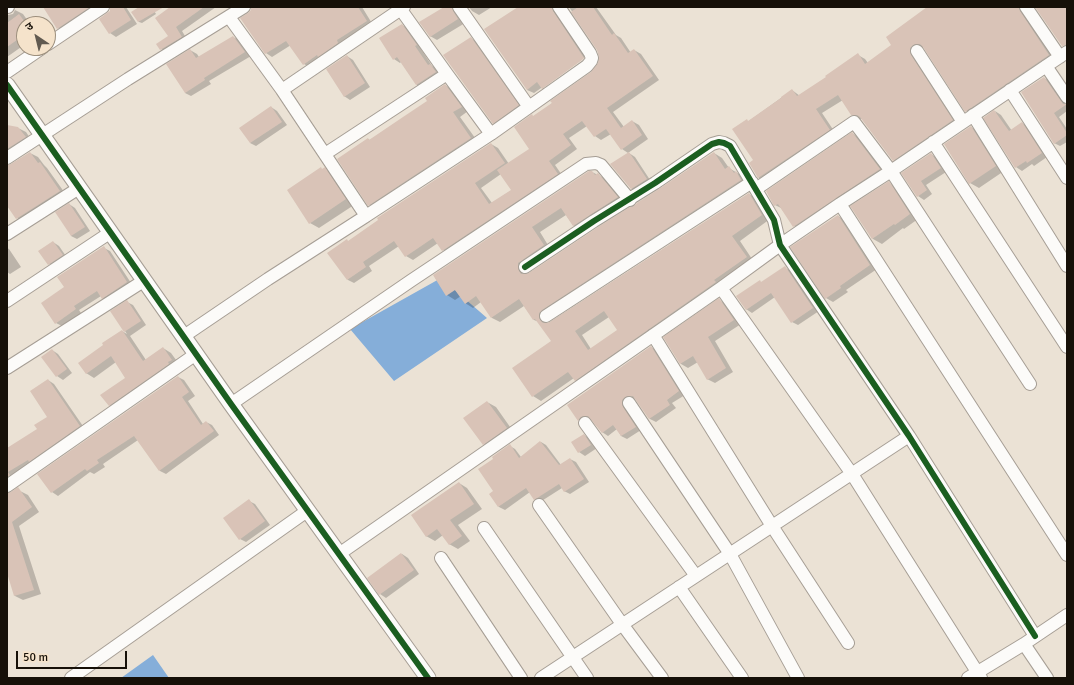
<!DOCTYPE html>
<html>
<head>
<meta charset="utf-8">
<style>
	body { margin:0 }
	#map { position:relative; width:1074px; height:685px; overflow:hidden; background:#ebe2d5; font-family:Signika,"Noto Sans Devanagari",sans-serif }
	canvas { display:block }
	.frame { position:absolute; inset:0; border:8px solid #161008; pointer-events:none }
	.north { position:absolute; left:16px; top:16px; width:40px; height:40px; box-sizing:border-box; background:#f5e3cb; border:1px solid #9c8f7d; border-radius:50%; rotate:325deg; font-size:11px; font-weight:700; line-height:16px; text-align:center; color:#161008 }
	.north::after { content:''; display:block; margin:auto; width:14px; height:18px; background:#615a50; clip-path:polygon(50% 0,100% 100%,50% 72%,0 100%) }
	.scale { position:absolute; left:16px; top:651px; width:111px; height:18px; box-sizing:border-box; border:2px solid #161008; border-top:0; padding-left:5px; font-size:12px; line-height:14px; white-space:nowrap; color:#161008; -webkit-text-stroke:3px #f5e3cb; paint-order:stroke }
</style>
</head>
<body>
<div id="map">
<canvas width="1074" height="685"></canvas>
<div class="frame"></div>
<div class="north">उ</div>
<div class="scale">50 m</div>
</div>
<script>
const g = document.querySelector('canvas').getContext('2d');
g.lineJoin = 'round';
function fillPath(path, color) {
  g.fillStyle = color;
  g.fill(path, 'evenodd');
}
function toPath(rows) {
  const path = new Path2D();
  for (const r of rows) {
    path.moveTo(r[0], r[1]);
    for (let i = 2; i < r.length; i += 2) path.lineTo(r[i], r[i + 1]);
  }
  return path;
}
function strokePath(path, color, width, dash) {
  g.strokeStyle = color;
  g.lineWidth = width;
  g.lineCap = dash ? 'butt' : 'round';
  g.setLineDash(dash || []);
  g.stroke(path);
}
fillPath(toPath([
	[441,278,487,318,394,381,350,329],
	[153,655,169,678,121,678]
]), '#85aed9');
fillPath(toPath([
	[7,7,8,15,13,14,15,10,23,14,30,24,24,24,24,45,7,57],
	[44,7,102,7,64,32,58,28],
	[111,7,126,7,137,24,116,37,110,33],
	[141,7,152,7,156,14,142,23,139,22,133,12],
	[171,7,216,7,182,31,188,41,168,53,161,49,169,37],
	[252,7,362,7,373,25,311,68,304,64,291,45,272,57,266,53,251,11],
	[446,7,459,7,465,23,437,40,430,36],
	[469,7,492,7,479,15,472,11],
	[520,7,559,7,590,62,549,92,542,88,545,88,586,58,585,57,534,93,527,90],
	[569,7,596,7,616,35,621,38,631,53,634,50,641,54,659,80,613,112,624,127,632,121,639,125,648,139,628,153,622,149,611,134,601,140,595,136,587,126,569,138,577,149,555,165,564,178,450,254,443,250,438,243,413,260,406,256,399,246,369,266,372,271,354,283,348,280,329,253,349,242,491,144,498,148,509,164,530,149,534,117,593,72,600,61,597,48],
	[501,174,512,190,492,203,481,188],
	[928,7,1027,7,1056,59,973,115,966,111,924,47,920,49,959,124,900,164,893,160,862,119,859,119,852,114,843,100,822,113,836,134,766,182,759,178,750,163,754,160,749,121,792,90,800,96,858,55,865,59,868,63,893,45],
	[402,25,408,28,422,48,421,49,432,66,436,68,442,76,423,88,417,85,401,62,400,63,394,59],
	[233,37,239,40,251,56,209,81,211,84,191,96,185,93,190,50,197,54,199,57],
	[471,38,476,42,523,109,499,126,493,123],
	[347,56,353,60,370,87,350,100,344,96],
	[1044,78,1050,81,1067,106,1067,111,1059,117,1067,129,1067,142,1060,146,1054,143],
	[445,85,453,90,468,111,460,117,478,142,376,209,369,205,368,139,370,140,428,101],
	[271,107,277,111,287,125,256,146,250,143],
	[995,111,1001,115,1012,131,1022,123,1028,127,1047,157,1034,166,1032,164,1022,171,1016,167],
	[7,126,18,128,26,132,32,141,7,161],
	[971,127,980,132,1004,171,979,188,970,183],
	[852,133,858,137,885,172,799,229,794,226,781,208,775,205],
	[30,153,38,157,44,165,47,168,67,196,24,223,17,218,7,204,7,164,8,166],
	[629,153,635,157,652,183,637,192,631,188],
	[714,153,722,158,729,168,744,177,749,185,547,318,546,322,547,324,749,194,757,199,770,219,740,241,754,262,583,385,575,380,574,378,541,401,533,396,552,341,539,322,534,320,524,306,500,322,492,318,481,302,473,308,465,303,461,296,455,300,447,295,434,276,592,172,606,179,625,202,581,230,573,225,566,215,540,232,551,250,526,268,525,273,526,275,635,207],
	[609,317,619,330,591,349,582,335],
	[931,154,937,158,946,172,926,185,932,194,924,200,918,196,903,173],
	[321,169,323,170,325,169,334,174,354,205,319,228,310,223],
	[889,183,898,188,918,219,904,229,903,228,882,244,873,239,852,207],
	[69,204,75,208,90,231,77,239,71,236],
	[838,216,845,220,877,269,846,290,848,292,833,302,826,298,792,247],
	[53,242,59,246,68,259,55,267,49,264],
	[7,248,9,249,21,267,10,274,7,272],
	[104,248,110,251,133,286,108,301,102,298,101,296,79,310,81,313,62,326,56,323],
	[785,268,791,271,819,311,798,325,792,322,775,297,752,313,746,309,762,283],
	[719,300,726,304,741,324,715,341,733,372,715,383,707,379,698,362,688,368,681,364,665,338],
	[127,302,133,305,146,325,130,336,146,360,163,348,171,353,179,364,117,410,109,405,126,378,116,362,94,378,86,373,122,331,127,334,111,311],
	[651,347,657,351,685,395,672,403,676,408,656,422,650,419,636,398,631,400,641,430,627,439,621,436,617,429,608,436,602,432,591,418,587,420,584,423,579,420,568,405],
	[52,350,58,354,72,373,63,380,57,376,43,357],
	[178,377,184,380,195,396,188,401,203,424,206,422,212,425,219,435,166,474,160,471,138,440,103,464,105,467,94,474,90,472,58,496,52,492,39,474],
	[48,380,54,384,85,429,12,477,7,474,7,449,38,430,48,417],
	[487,402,496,407,515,434,493,449,484,444],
	[584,435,590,439,597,448,585,456,579,452,573,442],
	[541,442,546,445,561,465,570,459,576,462,589,482,570,494,564,491,562,488,540,502,535,499,530,492,505,510,499,507,490,494,494,491,495,459,510,446,515,449,521,457],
	[459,483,467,488,482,509,458,525,470,541,458,549,449,544,443,535,435,541,426,536],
	[20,491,28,495,39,512,19,526,41,594,23,600,15,596,7,570,7,500],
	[249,501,255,504,270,525,246,542,240,539],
	[402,554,408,558,419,574,386,598,380,594]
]), '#0003');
fillPath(toPath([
	[43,7,90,7,57,29],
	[110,7,123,7,131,20,109,34,99,19,107,13,110,11],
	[139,7,164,7,138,22,131,12],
	[170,7,204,7,176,27,182,37,160,50,156,44,168,36,155,18],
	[251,7,358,7,367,21,337,40,338,43,318,57,317,55,303,65,286,41,265,54,240,18,248,13,251,10],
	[444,7,452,7,453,11,458,19,430,37,419,22],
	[518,7,552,7,553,11,584,58,582,60,542,89,537,82,527,90,484,29],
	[578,7,593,7,612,35,614,33,628,53,634,49,653,76,607,108,621,128,632,120,642,135,621,150,606,129,594,137,582,121,563,134,571,145,549,161,558,174,442,251,433,238,405,257,394,241,363,262,366,267,347,280,327,253,347,239,348,241,378,220,377,218,491,143,505,163,475,183,489,204,511,190,497,170,529,149,514,127,532,114,533,116,552,103,550,101,591,72,598,63,599,56,597,50,571,12],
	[927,7,1019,7,1020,11,1049,55,965,112,923,47,920,44,916,44,913,45,910,48,910,52,911,55,953,120,893,161,860,117,857,115,851,115,838,95,816,109,830,130,758,178,749,163,753,160,732,129,747,119,748,121,781,98,781,97,792,89,797,96,826,77,825,76,858,53,865,64,891,45,886,37],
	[1035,7,1067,7,1067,45,1062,46],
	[19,14,24,21,24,35,7,47,7,23],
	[402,24,417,45,415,46,428,65,430,64,436,72,416,85,397,57,393,60,379,38],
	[233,36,245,52,204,78,205,80,185,93,166,64,190,49,196,58],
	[471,37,519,105,493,124,443,55],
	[347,55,365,83,344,97,326,69],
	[1044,77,1061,101,1063,104,1067,104,1054,113,1067,133,1067,135,1054,144,1021,92],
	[445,84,462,107,453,112,471,138,368,206,337,159,368,138,369,140,403,117,427,101,425,98],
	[271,106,282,122,250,143,239,128],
	[994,110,1009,131,1022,122,1042,153,1027,163,1026,161,1015,168,983,118],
	[7,125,18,127,26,137,7,149],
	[971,126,996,166,969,184,944,144],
	[852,132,880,169,793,227,778,204,774,206,766,191],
	[30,152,38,163,40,162,60,191,16,219,7,206,7,165,11,164],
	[629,152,647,179,631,189,610,164],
	[714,152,725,169,729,166,734,173,736,171,741,180,542,310,539,313,539,317,540,320,543,323,547,323,550,322,749,193,762,215,732,236,747,257,714,280,716,282,575,381,568,372,532,397,512,368,551,341,535,319,533,320,519,299,491,318,476,296,465,304,455,290,446,296,433,275,589,171,592,171,595,175,598,173,618,197,573,226,561,208,532,227,544,245,521,261,518,263,518,268,519,271,521,274,525,274,529,273,598,227,630,207,634,206,637,203,659,189],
	[604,311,617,330,588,350,575,331],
	[931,153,941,168,921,181,927,190,917,197,901,173],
	[321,167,322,169,325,167,346,199,309,224,287,190],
	[889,181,910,214,895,225,894,224,872,239,850,206],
	[69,203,85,227,71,236,55,212],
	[838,215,870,265,840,286,841,288,825,299,790,247],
	[53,241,63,255,48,265,38,251],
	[104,246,127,282,102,299,97,291,74,306,76,309,55,324,41,303,64,287,57,277],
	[785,266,813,308,791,323,771,293,746,310,736,296,760,280,761,282],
	[719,298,734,320,708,337,726,368,707,380,693,356,680,364,663,337],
	[127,300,141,321,124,332,110,311],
	[122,330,143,361,163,347,172,360,168,362,169,364,109,406,100,395,125,378,111,356,86,374,78,363,103,345,102,343],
	[651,346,679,391,667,400,670,405,649,419,635,399,633,396,629,396,625,397,622,400,622,404,623,407,636,427,621,436,613,425,602,433,588,416,585,416,581,417,578,421,567,405],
	[52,349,67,369,56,377,41,357],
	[178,376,189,392,182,397,201,425,206,421,214,431,159,471,134,436,97,460,99,463,87,471,85,469,51,493,37,474],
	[48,379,80,426,29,462,28,460,8,472,10,475,7,477,7,448,37,429,34,425,47,417,30,391],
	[487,401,507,428,483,445,463,418],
	[584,434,591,445,578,453,571,442],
	[540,441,559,465,570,458,584,479,564,492,559,484,534,500,526,488,498,507,489,494,493,491,478,469,493,459,492,457,510,444,519,458],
	[459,482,474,504,450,520,462,536,449,545,437,529,426,537,411,515],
	[18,487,32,507,12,522,34,590,14,596,7,573,7,493,11,492],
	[249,499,265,521,239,540,223,518],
	[401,553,414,570,379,595,367,578]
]), '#d9c3b7');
const minor = toPath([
	[7,7,8,7],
	[399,7,447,74,491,134],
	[1026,7,1060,57],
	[48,44,103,7],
	[917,51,963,122],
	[1067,52,891,171,840,204,1067,555],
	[1046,66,1067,97],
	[7,72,42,48],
	[282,90,404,7],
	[1010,90,1067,178],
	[529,107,587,66,591,61,592,58,590,53,559,7],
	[973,115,1067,266],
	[933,142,1067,347],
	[325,154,447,74],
	[7,158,128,79,244,7],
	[756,189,854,122,891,171,1030,384],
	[366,216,491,134,529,107,459,7],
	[7,234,79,188],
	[525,267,594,221,655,183,712,144,719,142,724,143,730,146,774,220,780,245,909,436,1035,636],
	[721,288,852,474,981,678],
	[7,301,111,232],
	[546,316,752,182],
	[653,335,772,526,848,643],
	[184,336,268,279,366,216,282,90,229,17],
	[7,368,145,280],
	[629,403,730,554,798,678],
	[231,404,412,280,586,164,596,163,601,165,630,200],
	[585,423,696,576],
	[7,486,196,354],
	[539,505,622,624,662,678],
	[484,528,587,678],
	[339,554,721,288,780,245,840,204],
	[441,558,521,678],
	[679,587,742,678],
	[1024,644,1047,678],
	[71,678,307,511],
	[541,678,909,436],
	[968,678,1024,644,1067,615]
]);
const tertiary = toPath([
	[7,85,231,404,428,678]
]);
strokePath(minor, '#a69e95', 14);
strokePath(tertiary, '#a69e95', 17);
strokePath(minor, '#fcfbf9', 12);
strokePath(tertiary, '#fcfbf9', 15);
strokePath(toPath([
	[7,85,231,404,428,678],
	[525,267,594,221,655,183,712,144,719,142,724,143,730,146,774,220,780,245,909,436,1035,636]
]), '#1b5e20', 6);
</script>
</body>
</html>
